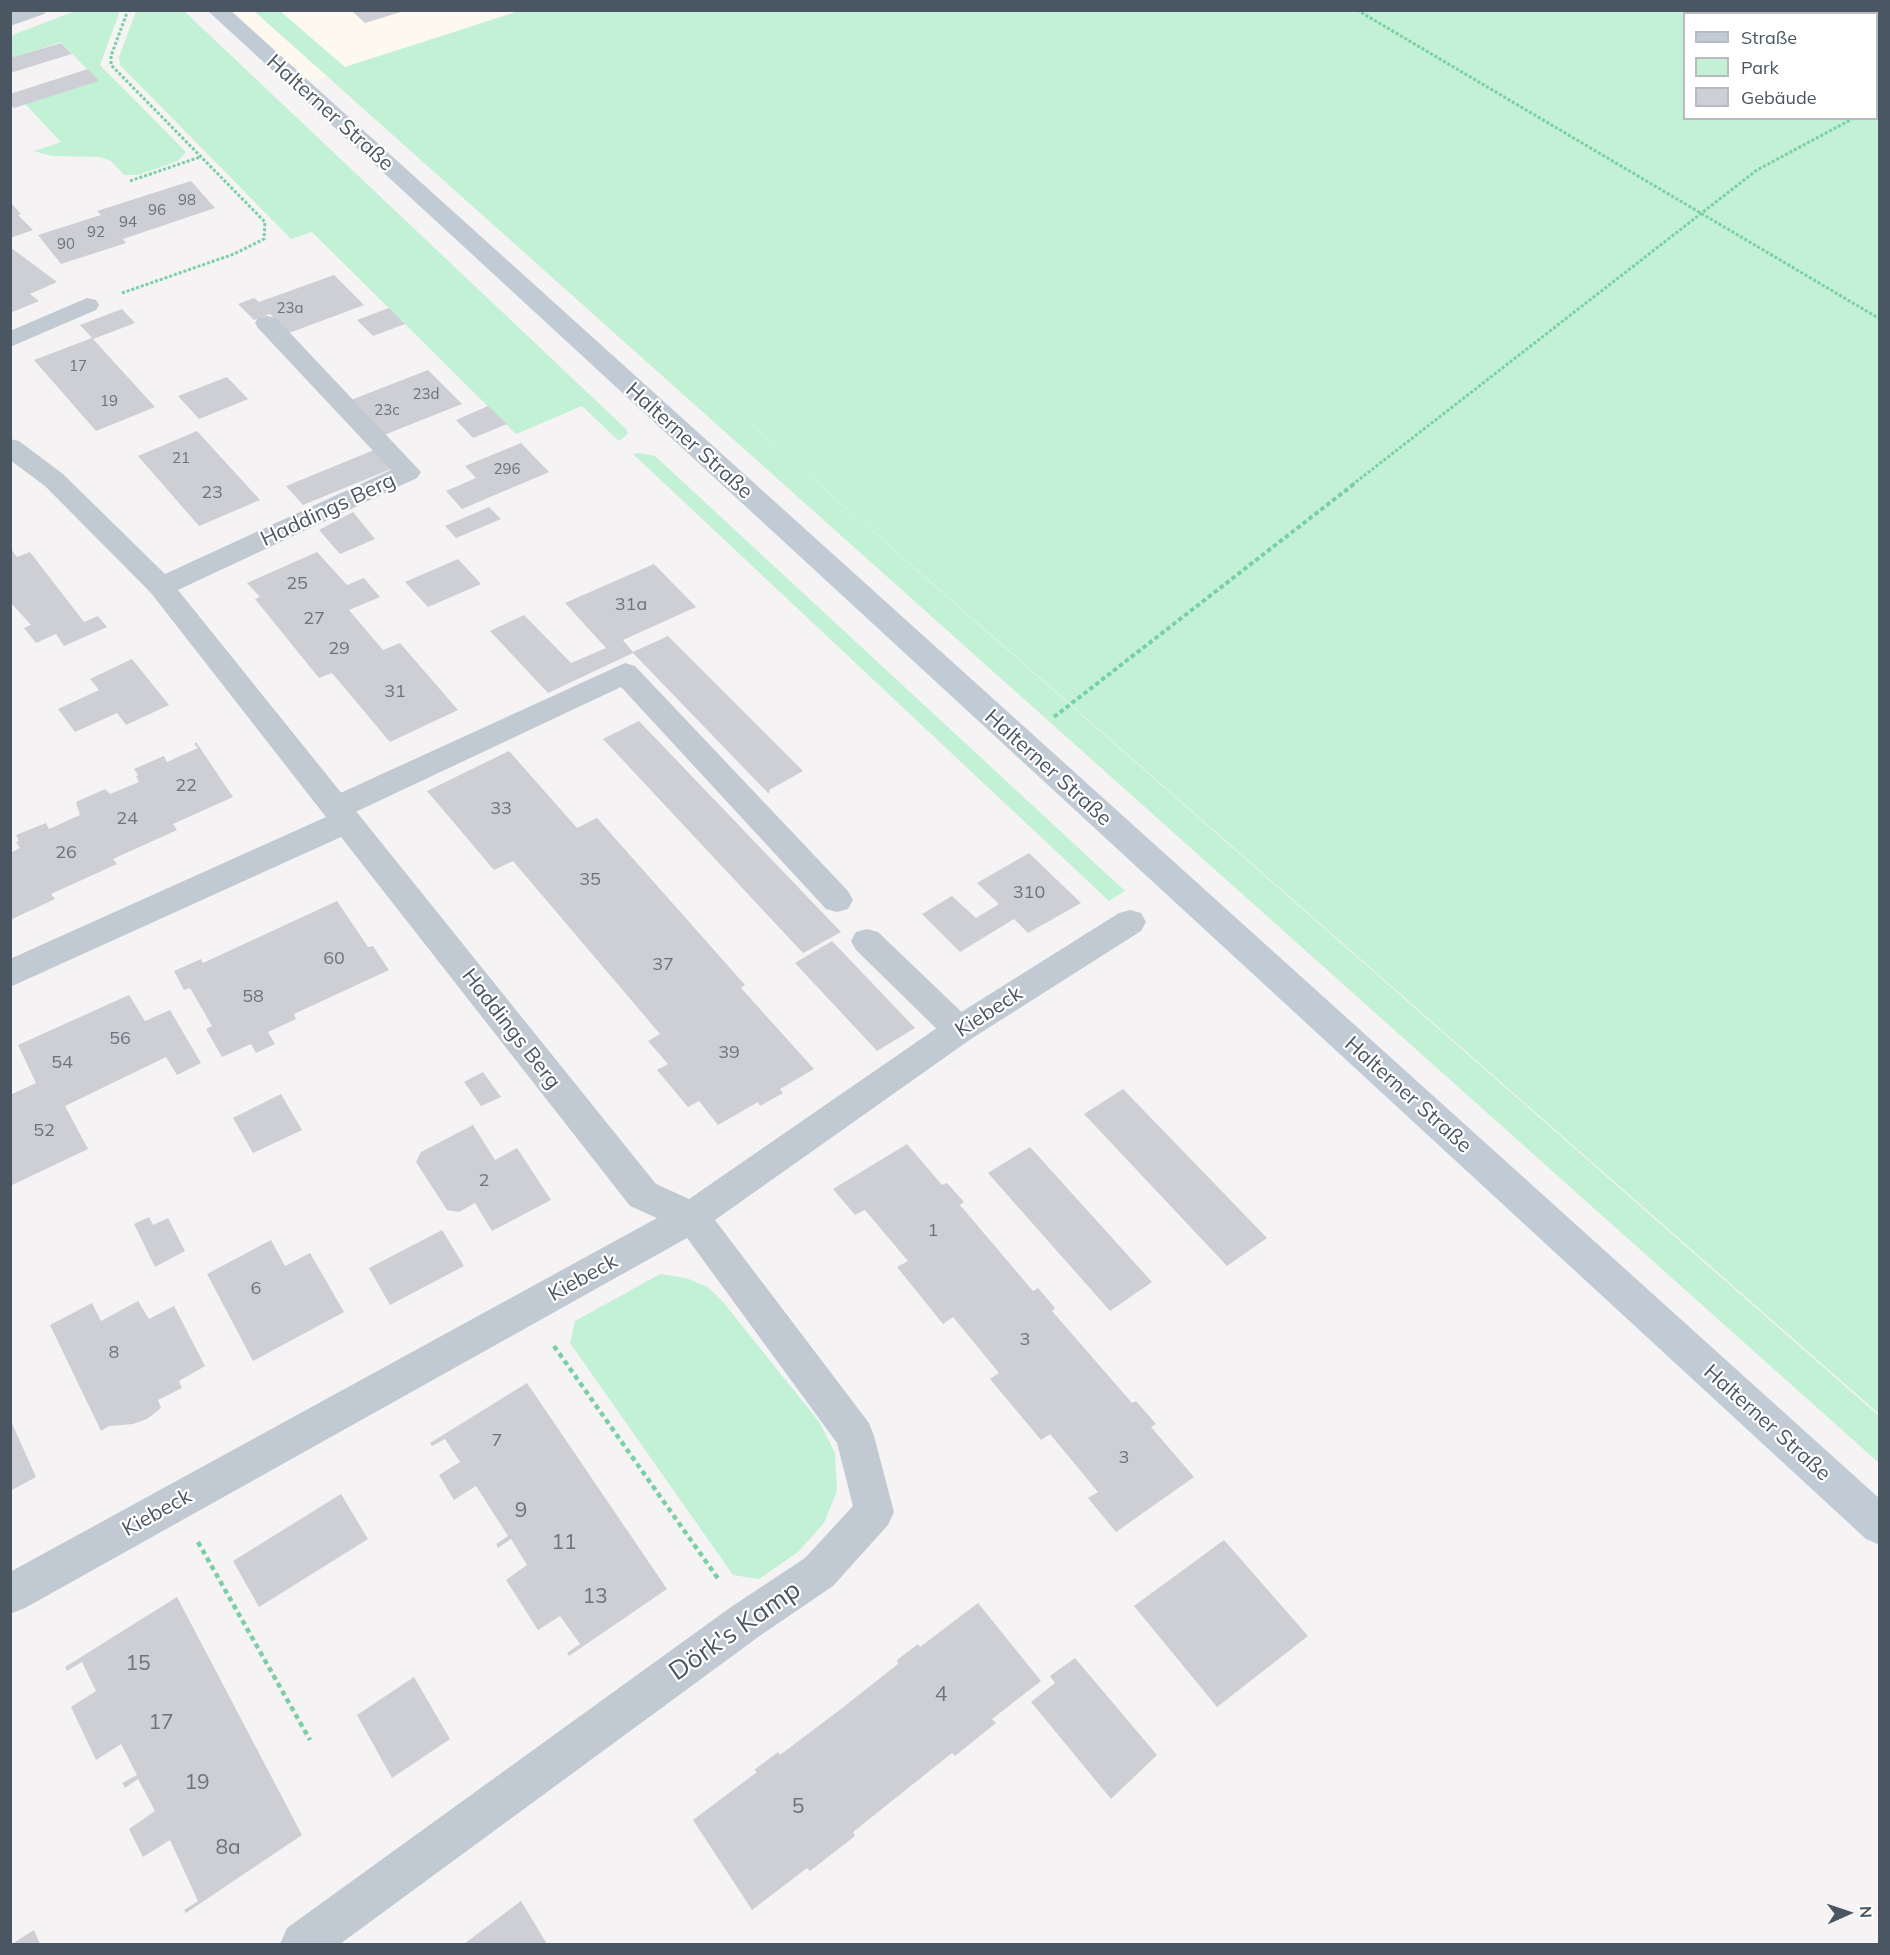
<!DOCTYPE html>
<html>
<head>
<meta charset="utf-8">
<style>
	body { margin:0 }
	#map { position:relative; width:1890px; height:1955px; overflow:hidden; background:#f5f3f3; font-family:Mulish,sans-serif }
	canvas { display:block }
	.frame { position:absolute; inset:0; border:12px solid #4a5661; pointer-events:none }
	.legend { position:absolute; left:1683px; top:12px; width:195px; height:108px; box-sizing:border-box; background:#fff; border:2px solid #b7bbc0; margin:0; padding:8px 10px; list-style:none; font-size:18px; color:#4a5661 }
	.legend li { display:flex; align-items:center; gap:12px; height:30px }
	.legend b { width:30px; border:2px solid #b7bbc0 }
	.north { position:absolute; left:1818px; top:1883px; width:60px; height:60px; -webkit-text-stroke:4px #fff; paint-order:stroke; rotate:87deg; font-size:16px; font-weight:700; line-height:24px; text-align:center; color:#4a5661 }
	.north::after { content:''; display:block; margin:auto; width:21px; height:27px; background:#4a5661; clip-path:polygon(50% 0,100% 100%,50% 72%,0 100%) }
</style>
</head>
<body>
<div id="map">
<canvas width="1890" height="1955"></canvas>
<div class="frame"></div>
<ul class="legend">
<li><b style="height:8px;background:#c1cbd6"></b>Straße</li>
<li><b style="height:16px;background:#c3f1d5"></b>Park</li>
<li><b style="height:16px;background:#cdcfd5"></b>Gebäude</li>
</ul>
<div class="north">N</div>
</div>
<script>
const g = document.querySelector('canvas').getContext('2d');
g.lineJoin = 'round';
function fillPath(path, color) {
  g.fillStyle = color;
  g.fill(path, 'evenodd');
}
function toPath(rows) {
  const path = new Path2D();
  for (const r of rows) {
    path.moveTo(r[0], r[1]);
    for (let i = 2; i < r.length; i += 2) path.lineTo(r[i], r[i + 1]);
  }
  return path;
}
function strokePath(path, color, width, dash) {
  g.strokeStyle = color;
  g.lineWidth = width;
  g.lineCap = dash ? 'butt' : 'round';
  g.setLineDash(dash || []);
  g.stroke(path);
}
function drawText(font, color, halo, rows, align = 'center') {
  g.font = font + ' Mulish,sans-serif';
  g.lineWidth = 4.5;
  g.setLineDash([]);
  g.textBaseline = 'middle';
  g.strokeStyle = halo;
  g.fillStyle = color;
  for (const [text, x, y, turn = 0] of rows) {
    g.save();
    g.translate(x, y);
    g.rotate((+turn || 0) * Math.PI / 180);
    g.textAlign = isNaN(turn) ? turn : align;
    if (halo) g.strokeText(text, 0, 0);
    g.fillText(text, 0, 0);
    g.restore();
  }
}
fillPath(toPath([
	[217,11,529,11,299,85]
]), '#fdf9ef');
fillPath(toPath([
	[522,10,1879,11,1879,1414,539,238,1879,1416,1879,1463,254,11,280,11,345,67],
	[1684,14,1876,14,1876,118,1684,118],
	[75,11,120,11,100,65,186,152,178,161,138,175,124,175,111,161,100,157,52,156,34,151,61,142,25,104,98,81,61,42,11,58,10,36],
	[136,11,184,11,626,429,628,433,625,436,619,441,582,406,516,434,312,232,291,239,120,65,119,57],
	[639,453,655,456,1125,891,1109,901,633,454],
	[660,1274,686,1278,708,1287,723,1302,820,1423,835,1453,837,1491,824,1523,798,1552,759,1579,733,1575,570,1343,575,1321]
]), '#c3f1d5');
fillPath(toPath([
	[351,10,404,10,404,11,365,23],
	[61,43,72,54,10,73,10,58],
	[88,69,99,81,14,108,10,104,10,94],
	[191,181,215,208,123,239,126,243,61,264,38,235,101,215,97,211],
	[10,202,21,214,18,215,33,230,10,238],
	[10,247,57,282,30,294,39,301,10,313],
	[334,275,364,305,289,333,270,314,254,320,238,304,254,298,259,302],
	[389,308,405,324,373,336,357,320],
	[122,309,135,323,93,339,155,407,96,431,34,360,92,338,80,325],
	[428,370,462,404,384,435,351,400],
	[227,377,248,399,199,419,178,396],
	[488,406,507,424,473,438,456,420],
	[197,431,260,500,199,526,138,456],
	[521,443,549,472,462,509,446,491,476,478,465,466],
	[374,450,391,469,303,505,286,486],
	[489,507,501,519,456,538,445,526],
	[353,512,375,539,340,554,319,530],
	[10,548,17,557,30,552,84,622,98,616,107,627,64,646,56,634,36,643,24,628,31,625,10,602],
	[317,552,347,585,364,578,380,597,349,610,383,650,400,643,458,710,390,742,332,673,319,678,255,599,260,597,247,583],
	[458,559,481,584,428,607,405,582],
	[654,564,696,607,623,640,633,652,668,636,803,771,769,790,770,792,768,793,633,653,548,693,490,631,524,615,571,663,606,648,565,603],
	[132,659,169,705,126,725,117,713,75,732,58,709,99,690,90,679],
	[639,721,841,932,803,953,603,739],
	[196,742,233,797,173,824,177,830,113,859,117,864,51,894,55,899,10,920,10,853,20,848,16,842,19,841,16,835,46,823,49,829,80,815,76,802,105,789,110,794,139,782,136,776,138,775,134,769,164,756,167,762,198,748,194,744],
	[509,751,577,828,597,818,745,985,741,988,814,1069,780,1089,783,1093,760,1106,758,1102,718,1125,699,1101,688,1107,657,1070,668,1064,648,1041,660,1034,513,861,494,870,427,791],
	[1029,853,1081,903,1028,933,1014,919,960,952,922,914,952,896,976,918,999,904,977,883],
	[337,901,368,947,373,946,389,970,294,1014,296,1019,268,1032,275,1044,256,1053,251,1044,222,1057,206,1029,212,1026,190,988,184,990,174,971,201,959,203,963],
	[832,941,915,1028,877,1051,795,963],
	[129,995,145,1021,170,1010,201,1063,177,1075,166,1057,65,1106,88,1149,10,1186,10,1095,36,1083,18,1045],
	[483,1072,501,1097,481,1106,464,1082],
	[1123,1089,1267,1238,1227,1266,1084,1114],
	[281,1094,302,1130,253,1153,233,1118],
	[473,1125,495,1160,517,1148,551,1200,492,1231,475,1203,459,1212,447,1210,416,1162,421,1152],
	[907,1144,942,1185,947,1183,964,1202,960,1205,1033,1291,1038,1288,1055,1308,1052,1311,1132,1403,1136,1401,1156,1424,1151,1427,1194,1477,1116,1532,1088,1498,1098,1492,1050,1434,1041,1440,990,1379,999,1373,953,1317,943,1324,897,1267,908,1261,865,1210,855,1215,833,1189],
	[1030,1147,1152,1282,1110,1311,988,1173],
	[149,1217,153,1225,168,1218,185,1251,155,1267,134,1224],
	[442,1230,464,1266,390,1305,369,1268],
	[271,1240,285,1266,310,1253,344,1312,253,1361,207,1274],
	[138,1301,149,1319,174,1306,205,1366,179,1381,182,1388,158,1400,161,1408,147,1419,133,1424,109,1426,101,1431,50,1325,92,1303,101,1321],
	[527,1383,667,1589,569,1656,567,1653,580,1644,560,1616,538,1630,506,1580,527,1565,511,1539,498,1548,496,1544,508,1536,476,1486,454,1500,439,1475,460,1462,445,1439,432,1446,430,1443],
	[10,1419,36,1477,10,1491],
	[341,1494,368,1539,259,1607,233,1561],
	[1224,1540,1308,1636,1217,1707,1134,1606],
	[177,1597,302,1835,186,1913,184,1910,198,1901,170,1840,143,1857,129,1829,155,1811,138,1779,125,1788,122,1783,137,1775,121,1744,96,1760,71,1707,96,1691,82,1662,67,1671,65,1667],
	[978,1603,1041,1681,992,1719,996,1723,955,1756,952,1753,853,1832,855,1836,810,1871,807,1868,752,1910,693,1820,757,1772,754,1770,778,1752,780,1755,841,1709,898,1664,897,1660,918,1644,920,1647],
	[1075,1658,1157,1755,1111,1799,1031,1702,1055,1683,1050,1676],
	[414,1677,450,1739,392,1778,357,1715],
	[521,1901,547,1944,464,1944],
	[34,1930,40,1944,12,1944]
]), '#cdcfd5');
strokePath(toPath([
	[1357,10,1880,319],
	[1876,102,1880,100],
	[130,181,200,157],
	[122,293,234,254,264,239,265,222,111,65,111,56,128,10],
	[1352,485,1757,170,1854,118]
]), '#7ad0a6', 3, [3, 2]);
strokePath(toPath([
	[1054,717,1354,484]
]), '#7ad0a6', 4, [4.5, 3]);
strokePath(toPath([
	[554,1346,719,1580],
	[198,1542,310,1740]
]), '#7ad0a6', 4.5, [5, 4]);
fillPath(toPath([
	[87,298,96,300,99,305,96,310,10,347,10,331,87,298],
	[625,663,635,666,848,891,853,900,848,909,837,912,826,909,621,687,347,816,336,819,325,816,321,808,325,800,625,663],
	[867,929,878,932,971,1021,976,1030,971,1039,959,1043,947,1039,856,950,851,941,856,932,867,929]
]), '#c1cad2');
fillPath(toPath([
	[17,10,47,10,44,14,10,26,10,13,17,10],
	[267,316,276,318,421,472,417,478,178,590,656,1184,689,1199,947,1021,1119,913,1130,910,1141,913,1146,922,1141,931,971,1039,715,1220,869,1423,874,1436,894,1512,888,1525,833,1586,761,1635,340,1944,280,1944,287,1928,731,1607,805,1558,853,1506,837,1443,687,1238,25,1608,10,1614,10,1572,657,1218,630,1206,341,837,10,987,10,959,326,817,151,593,45,486,10,460,10,439,19,441,63,474,165,574,391,470,258,328,255,323,258,318,267,316]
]), '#c1cad2');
fillPath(toPath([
	[207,10,230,10,1880,1499,1880,1545,1866,1539,207,10]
]), '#c1cbd6');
drawText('15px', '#6b747e', null, [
	["98",187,200],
	["96",157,210],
	["94",128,222],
	["92",96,232],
	["90",66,244],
	["23a",290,308],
	["17",78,366],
	["23d",426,394],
	["19",109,401],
	["23c",387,410],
	["21",181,458],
	["296",507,469]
]);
drawText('18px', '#6b747e', null, [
	["23",212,493],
	["25",297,584],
	["31a",631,605],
	["27",314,619],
	["29",339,649],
	["31",395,692],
	["22",186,786],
	["33",501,809],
	["24",127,819],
	["26",66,853],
	["35",590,880],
	["310",1029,893],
	["60",334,959],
	["37",663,965],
	["58",253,997],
	["56",120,1039],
	["39",729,1053],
	["54",62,1063],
	["52",44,1131],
	["2",484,1181],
	["1",933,1231],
	["6",256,1289],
	["3",1025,1340],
	["8",114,1353],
	["7",497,1441],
	["3",1124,1458]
]);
drawText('21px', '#4a5661', '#fff', [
	["Halterner Straße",330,113,42],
	["Halterner Straße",689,441,42],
	["Haddings Berg",328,510,-25],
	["Halterner Straße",1048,768,42],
	["Kiebeck",989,1012,-33],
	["Haddings Berg",511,1029,52],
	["Halterner Straße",1408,1095,42],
	["Kiebeck",583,1278,-29],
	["Halterner Straße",1767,1423,42],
	["Kiebeck",157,1513,-29]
]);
drawText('21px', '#6b747e', null, [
	["9",521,1511],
	["11",564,1543],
	["13",595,1597],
	["15",138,1664],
	["4",941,1695],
	["17",161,1723],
	["19",197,1783],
	["5",798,1807],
	["8a",228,1848]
]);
drawText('26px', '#4a5661', '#fff', [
	["Dörk's Kamp",735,1631,-35]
]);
</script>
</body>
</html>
